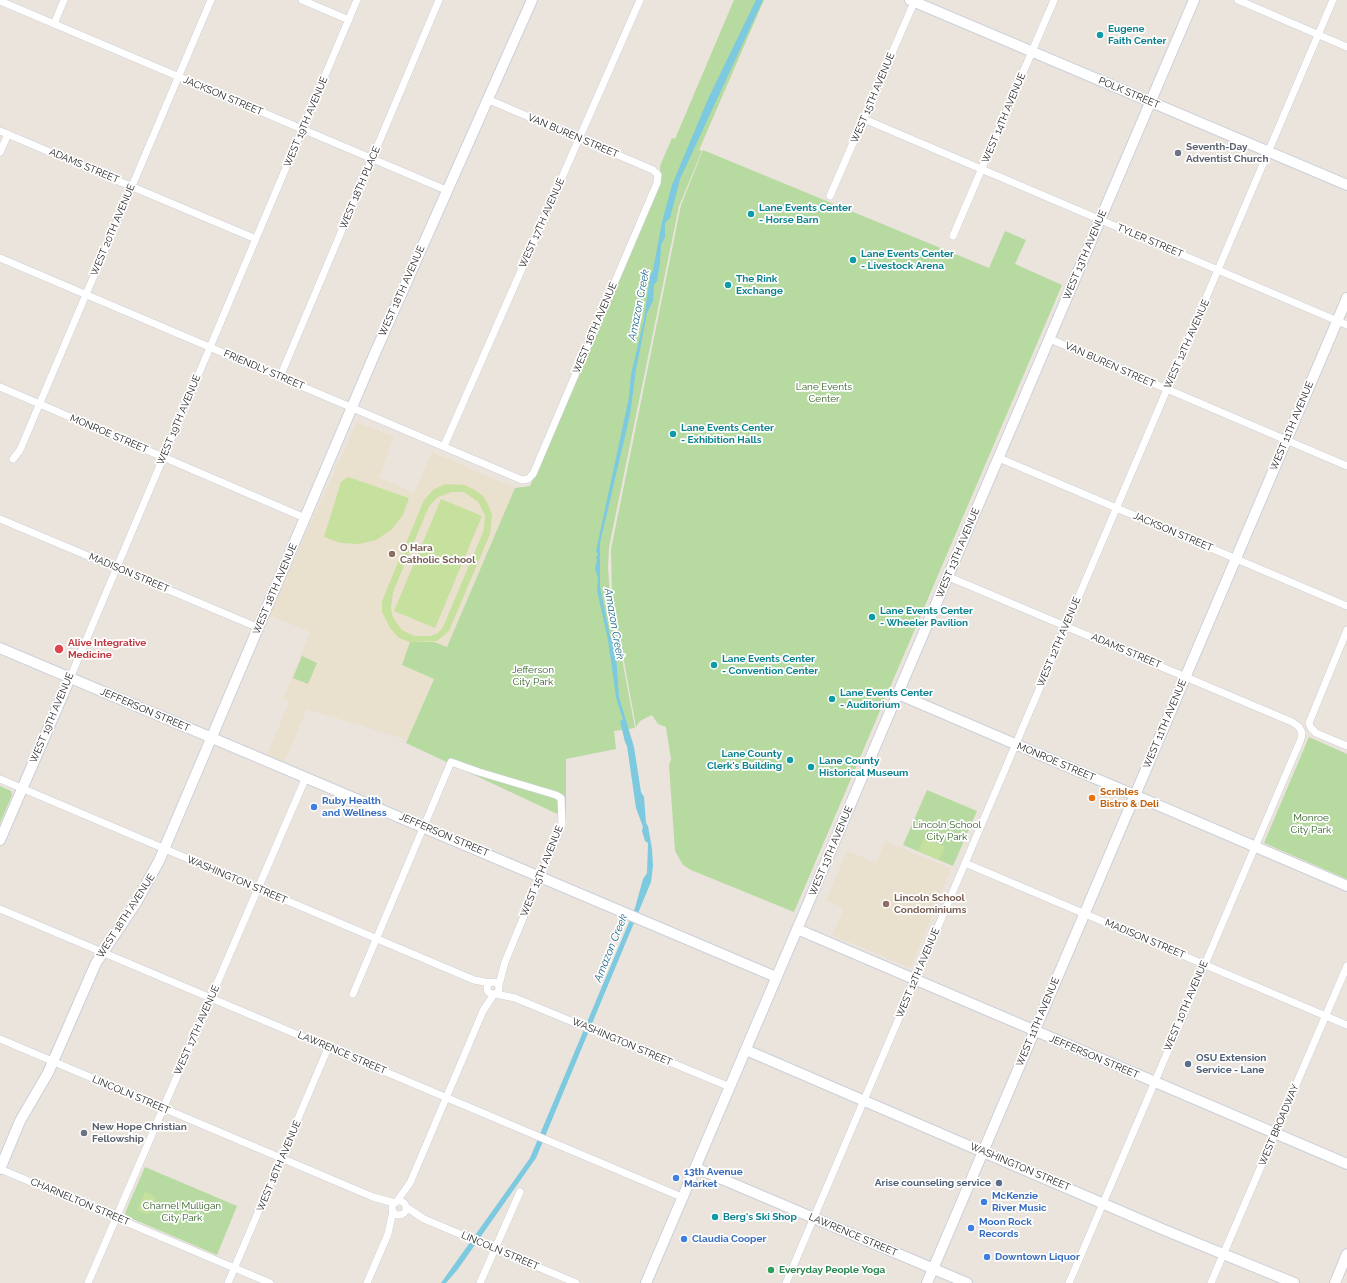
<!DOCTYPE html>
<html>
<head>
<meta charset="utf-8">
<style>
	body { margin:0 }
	canvas { display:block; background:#eae4dd }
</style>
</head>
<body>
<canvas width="1347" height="1283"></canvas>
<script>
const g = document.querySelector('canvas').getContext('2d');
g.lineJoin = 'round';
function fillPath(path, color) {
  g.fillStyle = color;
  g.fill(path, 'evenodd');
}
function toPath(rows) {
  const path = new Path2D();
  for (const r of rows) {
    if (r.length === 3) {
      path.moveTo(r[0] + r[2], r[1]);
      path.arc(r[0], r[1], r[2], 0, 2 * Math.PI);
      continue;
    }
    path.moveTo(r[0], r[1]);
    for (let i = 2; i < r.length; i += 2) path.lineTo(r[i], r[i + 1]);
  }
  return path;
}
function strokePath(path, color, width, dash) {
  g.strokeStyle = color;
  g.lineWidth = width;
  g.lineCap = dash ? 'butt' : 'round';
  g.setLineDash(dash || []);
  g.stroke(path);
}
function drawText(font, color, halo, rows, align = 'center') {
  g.font = font + ' Raleway,sans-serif';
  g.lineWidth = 3.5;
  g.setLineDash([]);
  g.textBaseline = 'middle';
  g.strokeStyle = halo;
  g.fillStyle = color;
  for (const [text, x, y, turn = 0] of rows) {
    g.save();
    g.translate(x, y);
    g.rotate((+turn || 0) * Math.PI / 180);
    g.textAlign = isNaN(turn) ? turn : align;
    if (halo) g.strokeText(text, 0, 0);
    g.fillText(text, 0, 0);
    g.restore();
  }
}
fillPath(toPath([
	[357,422,394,437,379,477,414,493,432,452,515,488,407,740,307,709,284,763,267,755,289,702,283,699,310,632,269,615],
	[885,841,951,869,910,968,832,935,844,908,826,900,847,851,876,863]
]), '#eae0ce');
fillPath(toPath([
	[734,0,764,0,699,150,702,151,679,206,609,547,608,568,610,595,635,728,614,731,616,749,566,759,566,818,406,743,434,679,402,665,410,642,434,642,447,647,515,488,530,486,661,181,660,166,672,138,675,139],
	[703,150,989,268,1005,231,1026,240,1015,264,1062,285,794,912,691,870,683,865,675,851,669,765,671,759,666,727,658,724,652,715,640,721,636,727,612,595,611,549,681,205],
	[302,656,317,663,308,684,293,678],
	[1309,737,1347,754,1347,879,1264,843],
	[0,786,11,791,12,795,0,823],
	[927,790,977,811,953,866,903,845],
	[145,1167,237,1206,217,1255,126,1216,125,1213]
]), '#b6daa0');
fillPath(toPath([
	[348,477,409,498,403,515,391,530,376,540,359,544,341,543,324,537,341,482],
	[445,484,464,485,473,489,483,496,488,504,492,515,490,534,449,631,437,641,410,642,399,638,390,628,382,612,382,601,424,500,433,490],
	[452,492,464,492,478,502,485,515,484,530,443,627,438,633,431,636,414,636,402,630,393,618,391,608,393,592,429,506,438,497],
	[441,499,482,516,435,628,394,611],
	[924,838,945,847,939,860,918,851],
	[145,1192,156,1197,155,1201,159,1203,155,1213,150,1211,148,1215,137,1210]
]), '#c6e09d');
fillPath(toPath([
	[756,0,763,0,680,179,670,218,665,223,665,237,661,245,660,263,657,281,654,285,653,301,647,313,636,370,630,415,600,543,600,587,610,636,613,643,613,650,616,656,619,697,634,747,641,792,644,797,646,823,648,826,652,849,653,866,651,882,536,1158,458,1269,446,1283,441,1283,530,1158,635,908,643,879,647,873,648,843,645,841,642,831,643,827,636,808,627,746,625,742,620,721,623,720,616,697,608,640,597,590,598,577,595,569,597,560,596,557,598,555,596,551,629,397,631,375,644,319,650,276,653,270,662,222,672,185,708,99]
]), '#7cc9e0');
const street = toPath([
	[302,0,349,20],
	[1238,0,1347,47],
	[0,1,446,190],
	[54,24,64,0],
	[864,119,1347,325],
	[0,131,256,239],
	[0,152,8,134],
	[830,196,915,0],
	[953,236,1054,0],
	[0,258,522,480,528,479,533,474,657,183,658,175,653,170,487,99],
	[1050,339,1347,466],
	[280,377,439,0],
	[0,387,305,518],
	[444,446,640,0],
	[999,458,1347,606],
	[13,459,20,450,211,0],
	[0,519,259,628],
	[949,577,1292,722,1299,727,1302,733,1301,739,1069,1283],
	[1347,630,1309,723,1311,728,1316,733,1347,746],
	[70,678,357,0],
	[0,779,474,980,490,983],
	[965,863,1347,1025],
	[0,909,684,1198],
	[493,988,6],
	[353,994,451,762,479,772,556,795,561,798,562,824,505,962,499,985],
	[496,994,515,998,730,1087],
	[0,1039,373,1197,395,1203],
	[0,1169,270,1283],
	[399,1208,7],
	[397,1201,410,1183,483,1011,494,994],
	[406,1207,424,1219,576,1283],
	[88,1283,306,777],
	[228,1283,328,1048],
	[367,1283,388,1234,393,1211],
	[480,1283,520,1192],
	[786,1283,1333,0],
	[1211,1283,1347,966]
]);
const secondary = toPath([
	[910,0,1347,185],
	[0,648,776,977],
	[898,694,1347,886],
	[0,840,70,678],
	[797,929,1347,1164],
	[746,1050,1162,1229,1294,1283],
	[696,1168,967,1283],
	[0,1169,20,1121,48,1073,96,963,136,903,159,861,375,353,532,0],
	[646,1283,1194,0],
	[927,1283,1347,298],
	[1335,1283,1347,1254]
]);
strokePath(street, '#cbcfd9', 8);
strokePath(secondary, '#cbcfd9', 12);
strokePath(street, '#fff', 7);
strokePath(secondary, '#fff', 10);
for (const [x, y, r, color] of [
	[1100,35,4,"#0f9aa8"],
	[1178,153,4,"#6b7280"],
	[751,214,4,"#0f9aa8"],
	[853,260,4,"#0f9aa8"],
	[728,285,4,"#0f9aa8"],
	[673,434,4,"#0f9aa8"],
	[392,554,4,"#8d6e63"],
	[872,617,4,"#0f9aa8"],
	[59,649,5,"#e0444e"],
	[714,665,4,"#0f9aa8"],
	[832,699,4,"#0f9aa8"],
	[790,760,4,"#0f9aa8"],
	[811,767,4,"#0f9aa8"],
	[1092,798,4,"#e8710a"],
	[314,807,4,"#3f7fe0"],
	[886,904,4,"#8d6e63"],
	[1188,1064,4,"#5c6f8a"],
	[84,1133,4,"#6b7280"],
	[676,1178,4,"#3f7fe0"],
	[999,1183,4,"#5c6f8a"],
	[984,1202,4,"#3f7fe0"],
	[715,1217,4,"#0f9aa8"],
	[971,1228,4,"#3f7fe0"],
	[684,1239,4,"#3f7fe0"],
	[987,1257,4,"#3f7fe0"],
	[771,1270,4,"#2e9e5b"]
]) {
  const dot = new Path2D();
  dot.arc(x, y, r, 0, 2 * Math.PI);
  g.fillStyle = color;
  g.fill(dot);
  strokePath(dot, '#fff', 1.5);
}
drawText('bold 10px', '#0d838f', '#fff', [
	["Eugene",1108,29],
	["Faith Center",1108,41],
	["Lane Events Center",759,208],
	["- Horse Barn",759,220],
	["Lane Events Center",861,254],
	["- Livestock Arena",861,266],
	["The Rink",736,279],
	["Exchange",736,291],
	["Lane Events Center",681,428],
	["- Exhibition Halls",681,440],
	["Lane Events Center",880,611],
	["- Wheeler Pavilion",880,623],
	["Lane Events Center",722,659],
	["- Convention Center",722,671],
	["Lane Events Center",840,693],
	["- Auditorium",840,705],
	["Lane County",782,754,"right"],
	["Clerk's Building",782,766,"right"],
	["Lane County",819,761],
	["Historical Museum",819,773],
	["Berg's Ski Shop",723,1217]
], 'left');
drawText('10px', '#292929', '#fff', [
	["POLK STREET",1129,93,23],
	["JACKSON STREET",223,96,23],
	["WEST 15TH AVENUE",873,98,-67],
	["WEST 14TH AVENUE",1004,118,-67],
	["WEST 19TH AVENUE",306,122,-67],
	["VAN BUREN STREET",573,136,23],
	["ADAMS STREET",84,166,23],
	["WEST 18TH PLACE",360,188,-67],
	["WEST 17TH AVENUE",542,223,-66],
	["WEST 20TH AVENUE",113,230,-67],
	["TYLER STREET",1150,241,23],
	["WEST 13TH AVENUE",1085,255,-67],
	["WEST 18TH AVENUE",402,291,-66],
	["WEST 16TH AVENUE",595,328,-67],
	["WEST 12TH AVENUE",1187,344,-66],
	["VAN BUREN STREET",1110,365,24],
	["FRIENDLY STREET",264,370,23],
	["WEST 19TH AVENUE",179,420,-67],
	["WEST 11TH AVENUE",1292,426,-67],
	["MONROE STREET",109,434,23],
	["JACKSON STREET",1173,532,23],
	["WEST 13TH AVENUE",958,553,-67],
	["MADISON STREET",129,573,23],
	["WEST 18TH AVENUE",275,589,-67],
	["WEST 12TH AVENUE",1059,642,-67],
	["ADAMS STREET",1126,651,23],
	["JEFFERSON STREET",145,710,23],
	["WEST 19TH AVENUE",52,718,-67],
	["WEST 11TH AVENUE",1165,724,-67],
	["MONROE STREET",1056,762,23],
	["JEFFERSON STREET",444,835,23],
	["WEST 13TH AVENUE",831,851,-67],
	["WEST 15TH AVENUE",542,871,-68],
	["WASHINGTON STREET",237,880,23],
	["WEST 18TH AVENUE",126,916,-57],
	["MADISON STREET",1145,939,23],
	["WEST 12TH AVENUE",918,973,-67],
	["WEST 10TH AVENUE",1186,1006,-67],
	["WEST 11TH AVENUE",1038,1022,-67],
	["WEST 17TH AVENUE",197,1030,-66],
	["WASHINGTON STREET",622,1042,23],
	["LAWRENCE STREET",342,1053,23],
	["JEFFERSON STREET",1094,1057,23],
	["LINCOLN STREET",131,1095,23],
	["WEST BROADWAY",1279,1125,-67],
	["WEST 16TH AVENUE",279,1166,-67],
	["WASHINGTON STREET",1020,1167,23],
	["CHARNELTON STREET",80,1202,23],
	["LAWRENCE STREET",853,1235,23],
	["LINCOLN STREET",500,1251,23]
]);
drawText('bold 10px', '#5b616d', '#fff', [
	["Seventh-Day",1186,147],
	["Adventist Church",1186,159],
	["New Hope Christian",92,1127],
	["Fellowship",92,1139]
], 'left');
drawText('10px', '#315e22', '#fff', [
	["Lane Events",824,387],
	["Center",824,399],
	["Jefferson",533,670],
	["City Park",533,682],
	["Monroe",1311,818],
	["City Park",1311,830],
	["Lincoln School",947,825],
	["City Park",947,837],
	["Charnel Mulligan",182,1206],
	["City Park",182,1218]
]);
drawText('bold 10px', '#785e54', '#fff', [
	["O Hara",400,548],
	["Catholic School",400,560],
	["Lincoln School",894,898],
	["Condominiums",894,910]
], 'left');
drawText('bold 10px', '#be3a42', '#fff', [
	["Alive Integrative",68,643],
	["Medicine",68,655]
], 'left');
drawText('bold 10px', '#c56008', '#fff', [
	["Scribles",1100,792],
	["Bistro & Deli",1100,804]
], 'left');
drawText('bold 10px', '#366cbe', '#fff', [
	["Ruby Health",322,801],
	["and Wellness",322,813],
	["13th Avenue",684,1172],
	["Market",684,1184],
	["McKenzie",992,1196],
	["River Music",992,1208],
	["Moon Rock",979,1222],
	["Records",979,1234],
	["Claudia Cooper",692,1239],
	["Downtown Liquor",995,1257]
], 'left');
drawText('bold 10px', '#4e5e75', '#fff', [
	["OSU Extension",1196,1058],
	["Service - Lane",1196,1070],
	["Arise counseling service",991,1183,"right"]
], 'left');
drawText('bold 10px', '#27864d', '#fff', [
	["Everyday People Yoga",779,1270]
], 'left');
drawText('italic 11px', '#1d698a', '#fff', [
	["Amazon Creek",639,305,-79],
	["Amazon Creek",614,624,80],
	["Amazon Creek",611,948,-68]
]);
</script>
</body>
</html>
